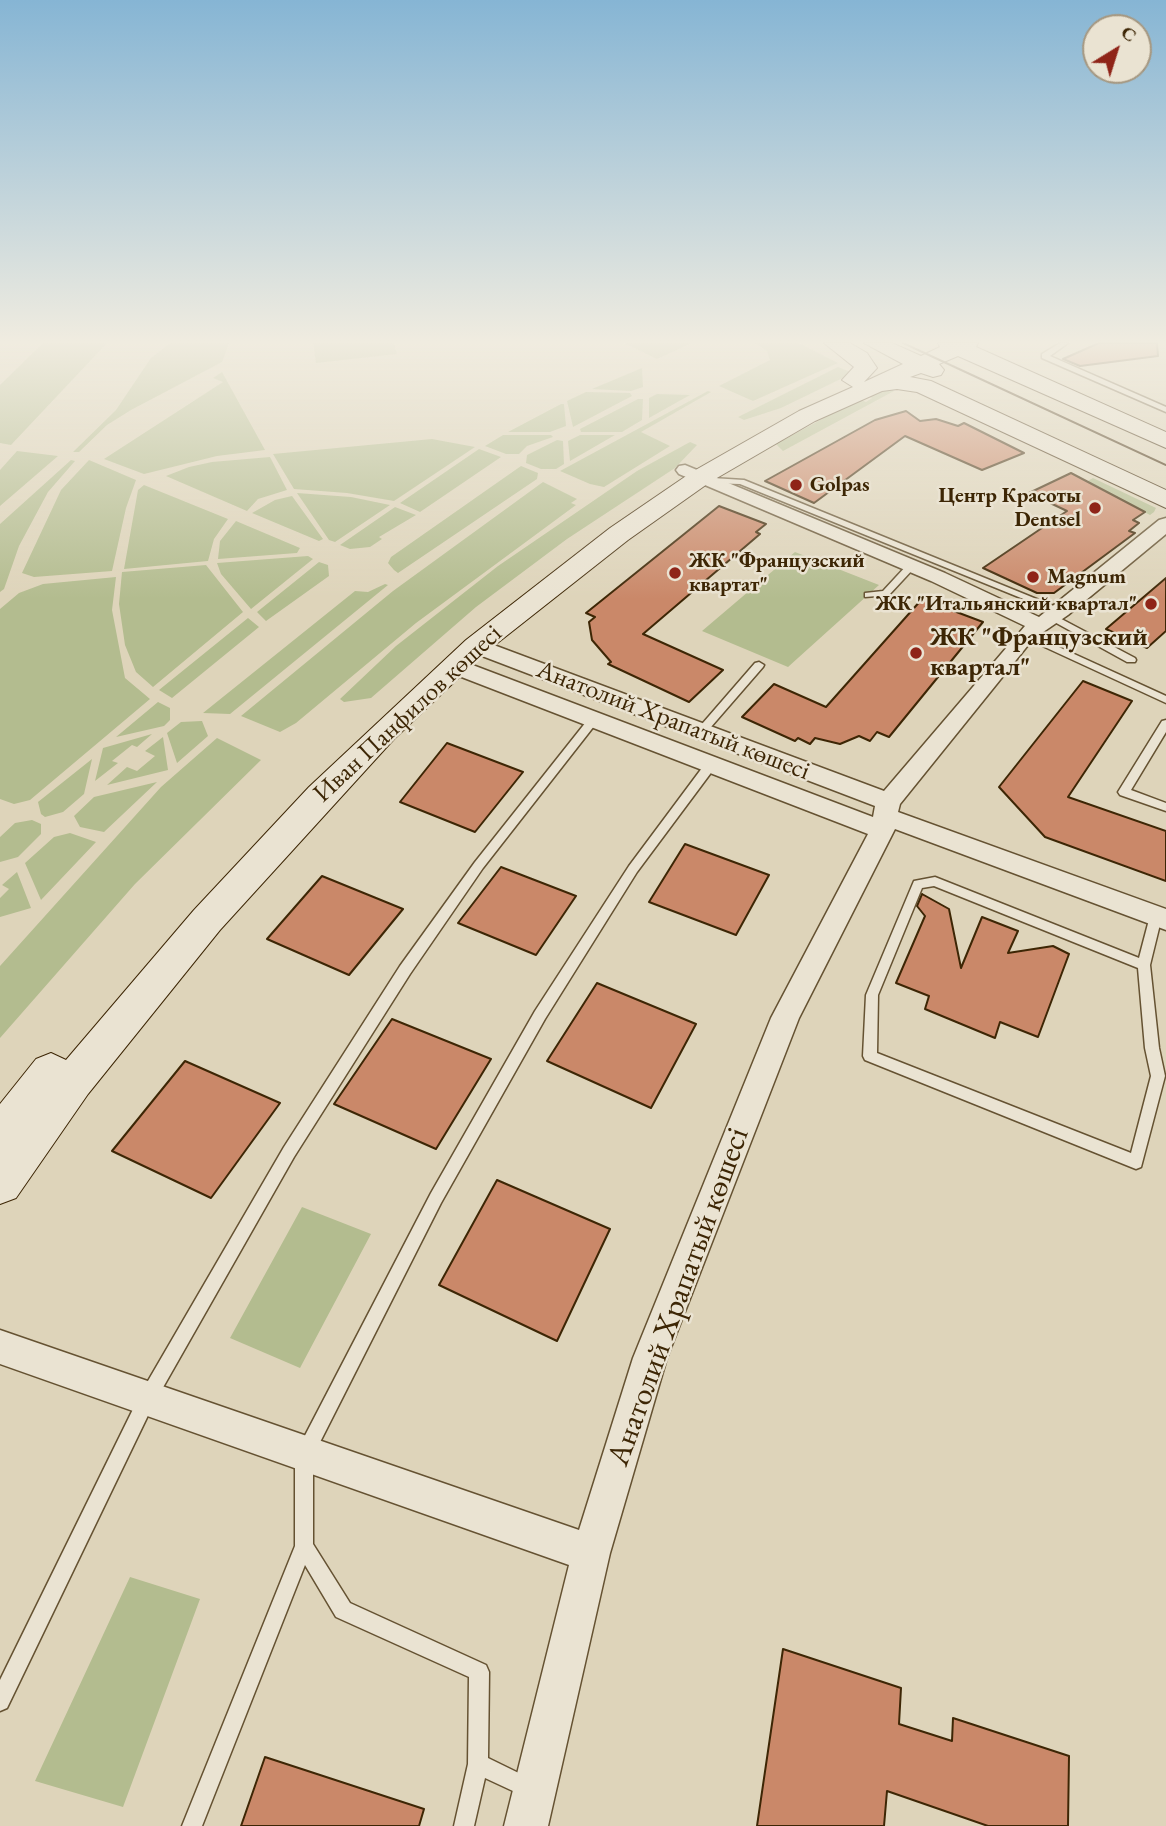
<!DOCTYPE html>
<html>
<head>
<meta charset="utf-8">
<style>
	body { margin:0 }
	#map { position:relative; width:1166px; height:1826px; overflow:hidden; background:#ded4ba; font-family:"EB Garamond",serif }
	canvas { display:block }
	.north { position:absolute; left:1082px; top:14px; width:70px; height:70px; box-sizing:border-box; background:#eae3d2; border:2px solid #a59780; border-radius:50%; rotate:38deg; font-size:19px; font-weight:700; line-height:28px; text-align:center; color:#3d2605 }
	.north::after { content:''; display:block; margin:auto; width:24px; height:32px; background:#8f2418; clip-path:polygon(50% 0,100% 100%,50% 72%,0 100%) }
</style>
</head>
<body>
<div id="map">
<canvas width="1166" height="1826"></canvas>
<div class="north">С</div>
</div>
<script>
const g = document.querySelector('canvas').getContext('2d');
g.lineJoin = 'round';
function fillPath(path, color) {
  g.fillStyle = color;
  g.fill(path, 'evenodd');
}
function toPath(rows) {
  const path = new Path2D();
  for (const r of rows) {
    path.moveTo(r[0], r[1]);
    for (let i = 2; i < r.length; i += 2) path.lineTo(r[i], r[i + 1]);
  }
  return path;
}
function strokePath(path, color, width, dash) {
  g.strokeStyle = color;
  g.lineWidth = width;
  g.lineCap = dash ? 'butt' : 'round';
  g.setLineDash(dash || []);
  g.stroke(path);
}
function drawText(font, color, halo, rows, align = 'center') {
  g.font = font + ' "EB Garamond",serif';
  g.lineWidth = 5;
  g.setLineDash([]);
  g.textBaseline = 'middle';
  g.strokeStyle = halo;
  g.fillStyle = color;
  for (const [text, x, y, turn = 0] of rows) {
    g.save();
    g.translate(x, y);
    g.rotate((+turn || 0) * Math.PI / 180);
    g.textAlign = isNaN(turn) ? turn : align;
    if (halo) g.strokeText(text, 0, 0);
    g.fillText(text, 0, 0);
    g.restore();
  }
}
fillPath(toPath([
	[43,343,107,343,11,445,0,443,0,385],
	[170,343,229,343,222,362,131,410,107,425,79,452,73,452,116,410,151,358],
	[313,343,394,343,397,354,316,363],
	[624,343,692,343,657,359],
	[755,343,799,343,838,363,753,401,719,386,770,360,767,351],
	[838,367,853,373,781,408,744,420,738,417],
	[642,368,643,387,631,391,592,389],
	[222,372,265,450,217,456,144,474,104,459,223,382,213,378],
	[884,387,894,391,783,451,776,444,859,399,866,402,872,398,867,396],
	[708,391,711,392,641,432,670,446,604,487,590,484,560,471],
	[586,392,630,393,632,396,573,427,567,401],
	[657,394,690,395,649,418,649,398],
	[638,399,643,399,642,420,622,432,581,432,580,429],
	[561,404,564,404,566,426,550,432,508,432],
	[503,435,551,435,553,437,527,446,519,454,506,454,485,446],
	[580,435,615,435,570,461,568,441],
	[432,439,475,447,394,501,347,493,294,489,273,454],
	[557,440,563,441,564,464,556,469,541,469,526,463,527,455],
	[690,442,697,445,675,468,567,539,476,607,371,698,344,702,340,699,396,646,498,566,637,471],
	[479,449,501,457,420,512,400,503],
	[17,451,58,456,0,506,0,470],
	[270,457,287,490,258,499,247,511,166,476,189,467,212,462],
	[71,460,75,461,48,492,19,546,4,589,0,592,0,524],
	[89,460,136,480,126,508,112,571,34,577,22,573,61,490],
	[521,466,538,473,537,479,398,573,394,570,388,563,391,557],
	[1093,478,1156,508,1154,512,1150,515,1086,482],
	[543,482,577,499,571,503,576,505,416,623,296,723,280,732,241,716,393,591],
	[144,485,228,519,214,539,208,561,124,569,138,490],
	[297,493,351,497,390,505,335,542,329,540],
	[292,496,323,539,319,541,252,513,275,500],
	[395,507,416,515,379,537,382,539,370,547,350,549,340,545],
	[236,521,300,548,297,553,218,559,220,541],
	[795,552,879,585,788,667,702,631],
	[308,556,313,559,251,609,221,574,217,563],
	[319,562,328,565,329,576,266,621,257,612],
	[206,565,243,612,153,687,136,672,125,645,119,604,122,572],
	[116,577,112,610,125,678,150,699,30,800,14,804,0,799,0,609,19,593,43,584],
	[385,584,388,585,230,714,203,713,355,591,368,592],
	[248,618,259,627,172,698,159,690],
	[158,702,170,708,170,720,164,726,116,737],
	[202,721,208,736,177,763,167,733,181,722],
	[152,734,137,747,132,745,112,761,118,763,95,781,103,748],
	[163,737,168,770,107,785,127,767,137,771,155,756,145,751],
	[217,738,261,760,135,884,0,1038,0,966,161,787],
	[92,759,84,794,63,812,45,817,41,814,38,802],
	[157,782,104,832,80,827,74,816,94,797],
	[32,820,41,824,41,834,18,857,0,862,0,837,15,823],
	[70,833,96,842,41,900,25,863,54,837],
	[17,872,31,908,0,917,0,898,9,889,2,885],
	[302,1207,371,1234,300,1368,230,1338],
	[130,1577,200,1599,123,1807,35,1781]
]), '#b3bc8f');
const building = toPath([
	[1099,343,1157,343,1158,356,1080,366,1063,359,1099,343],
	[906,411,920,421,936,419,958,426,964,423,1024,453,982,470,905,436,814,503,765,481,875,420,906,411],
	[1071,473,1145,512,1133,520,1139,523,1129,531,1135,533,1054,593,1037,593,983,568,1067,511,1029,493,1071,473],
	[719,506,766,524,756,532,760,534,643,634,723,670,689,702,608,664,611,662,592,640,589,622,595,617,586,613,719,506],
	[1166,578,1166,631,1147,648,1106,629,1166,578],
	[922,599,983,622,889,737,877,732,870,741,859,736,840,744,815,738,810,744,798,738,795,741,742,717,774,684,826,707,922,599],
	[1083,681,1132,701,1068,797,1166,831,1166,881,1045,837,999,787,1083,681],
	[447,743,523,772,475,832,400,802,447,743],
	[685,844,769,875,736,935,649,902,685,844],
	[501,867,576,896,536,955,458,923,501,867],
	[322,876,403,909,349,975,267,939,322,876],
	[922,894,949,909,961,968,982,917,1018,931,1008,953,1053,946,1069,954,1038,1037,1000,1022,995,1038,925,1009,929,996,896,983,925,916,917,906,922,894],
	[597,983,696,1024,651,1108,547,1061,597,983],
	[392,1019,491,1059,436,1149,334,1104,392,1019],
	[185,1061,280,1103,211,1198,112,1151,185,1061],
	[497,1180,610,1229,557,1341,439,1285,497,1180],
	[783,1649,901,1688,899,1724,952,1741,953,1718,1069,1756,1068,1826,988,1826,887,1791,884,1826,757,1826,783,1649],
	[265,1757,424,1809,419,1826,241,1826,265,1757]
]);
fillPath(building, '#ca8869');
strokePath(building, '#3d2605', 2);
const lane = toPath([
	[1060,343,1068,343,1050,356,1166,407,1166,412,1042,358,1042,354,1060,343],
	[712,478,744,480,1066,611,1061,614,1058,613,740,484,709,483,709,479,712,478],
	[911,563,916,566,889,595,865,597,865,593,883,591,908,564,911,563],
	[1052,614,1135,658,1136,660,1135,662,1127,662,1049,619,1049,615,1052,614],
	[1026,632,1166,696,1166,703,1023,637,1021,635,1026,632],
	[759,662,764,665,763,667,704,735,696,735,695,733,696,731,755,663,759,662],
	[594,716,599,719,598,721,483,868,410,974,294,1157,153,1405,7,1708,0,1711,0,1680,141,1393,284,1147,400,966,475,862,590,717,594,716],
	[1166,720,1166,732,1131,790,1166,803,1166,811,1120,795,1118,792,1162,721,1166,720],
	[712,759,717,763,716,766,637,872,545,1019,441,1203,313,1456,313,1544,350,1603,486,1665,489,1672,488,1758,535,1781,538,1788,535,1795,528,1798,485,1778,474,1826,454,1826,468,1764,469,1677,336,1617,305,1565,202,1826,182,1826,295,1546,295,1455,298,1449,431,1193,535,1011,629,866,708,760,712,759],
	[935,877,1139,958,1150,916,1152,913,1156,911,1160,913,1162,916,1150,965,1159,1048,1165,1076,1141,1167,1136,1169,1131,1167,865,1060,863,1056,866,995,914,881,935,877],
	[934,886,1138,968,1145,1048,1151,1076,1131,1153,877,1053,878,995,922,888,934,886]
]);
const street = toPath([
	[685,465,945,573,1039,617,1159,520,1166,518,1166,534,1068,615,1033,639,900,804,898,812,1166,909,1166,930,895,829,799,1018,667,1358,610,1553,548,1826,504,1826,569,1565,0,1364,0,1330,579,1530,633,1358,771,1018,868,834,446,671,443,666,446,661,462,661,873,817,875,806,469,651,465,646,469,641,483,641,884,791,1025,626,931,581,679,474,676,470,679,466,685,465]
]);
const secondary = toPath([
	[824,343,850,343,867,353,877,368,864,382,903,364,864,343,892,343,921,356,940,347,938,343,978,343,976,347,1166,432,1166,448,958,356,939,364,944,370,941,375,933,377,921,373,910,377,931,381,1166,490,1166,508,917,392,897,389,882,391,815,421,710,482,628,540,486,652,394,739,220,930,88,1094,16,1198,0,1204,0,1104,36,1059,51,1053,66,1060,194,910,309,787,466,640,610,528,692,472,799,411,853,387,842,380,854,367,824,343]
]);
strokePath(lane, '#655232', 3);
strokePath(street, '#655232', 3);
strokePath(secondary, '#3d2605', 2);
fillPath(lane, '#eae3d2');
fillPath(street, '#eae3d2');
fillPath(secondary, '#eae3d2');
strokePath(toPath([
	[903,343,1166,465]
]), '#3d2605', 2);
const sky = g.createLinearGradient(0, 0, 0, 599);
sky.addColorStop(0, '#86b5d4');
sky.addColorStop(0.57, '#f0ece0');
sky.addColorStop(1, '#f0ece000');
g.fillStyle = sky;
g.fillRect(0, 0, 1166, 599);
for (const [x, y, r, color] of [
	[796,485,7,"#8f2418"],
	[1095,508,7,"#8f2418"],
	[675,573,7,"#8f2418"],
	[1033,577,7,"#8f2418"],
	[1151,604,7,"#8f2418"],
	[916,653,7,"#8f2418"]
]) {
  const dot = new Path2D();
  dot.arc(x, y, r, 0, 2 * Math.PI);
  g.fillStyle = color;
  g.fill(dot);
  strokePath(dot, '#eae3d2', 2.5);
}
drawText('bold 21px', '#3d2605', '#eae3d2', [
	["Golpas",810,485],
	["Центр Красоты",1081,496,"right"],
	["Dentsel",1081,520,"right"],
	["ЖК \"Французский",689,561],
	["квартат\"",689,585],
	["Magnum",1047,577],
	["ЖК \"Итальянский квартал\"",1137,604,"right"]
], 'left');
drawText('bold 26px', '#3d2605', '#eae3d2', [
	["ЖК \"Французский",930,638],
	["квартал\"",930,668]
], 'left');
drawText('26px', '#3d2605', '#eae3d2', [
	["Иван Панфилов көшесі",408,714,-43],
	["Анатолий Храпатый көшесі",673,721,21]
]);
drawText('32px', '#3d2605', '#eae3d2', [
	["Анатолий Храпатый көшесі",679,1297,-70]
]);
</script>
</body>
</html>
